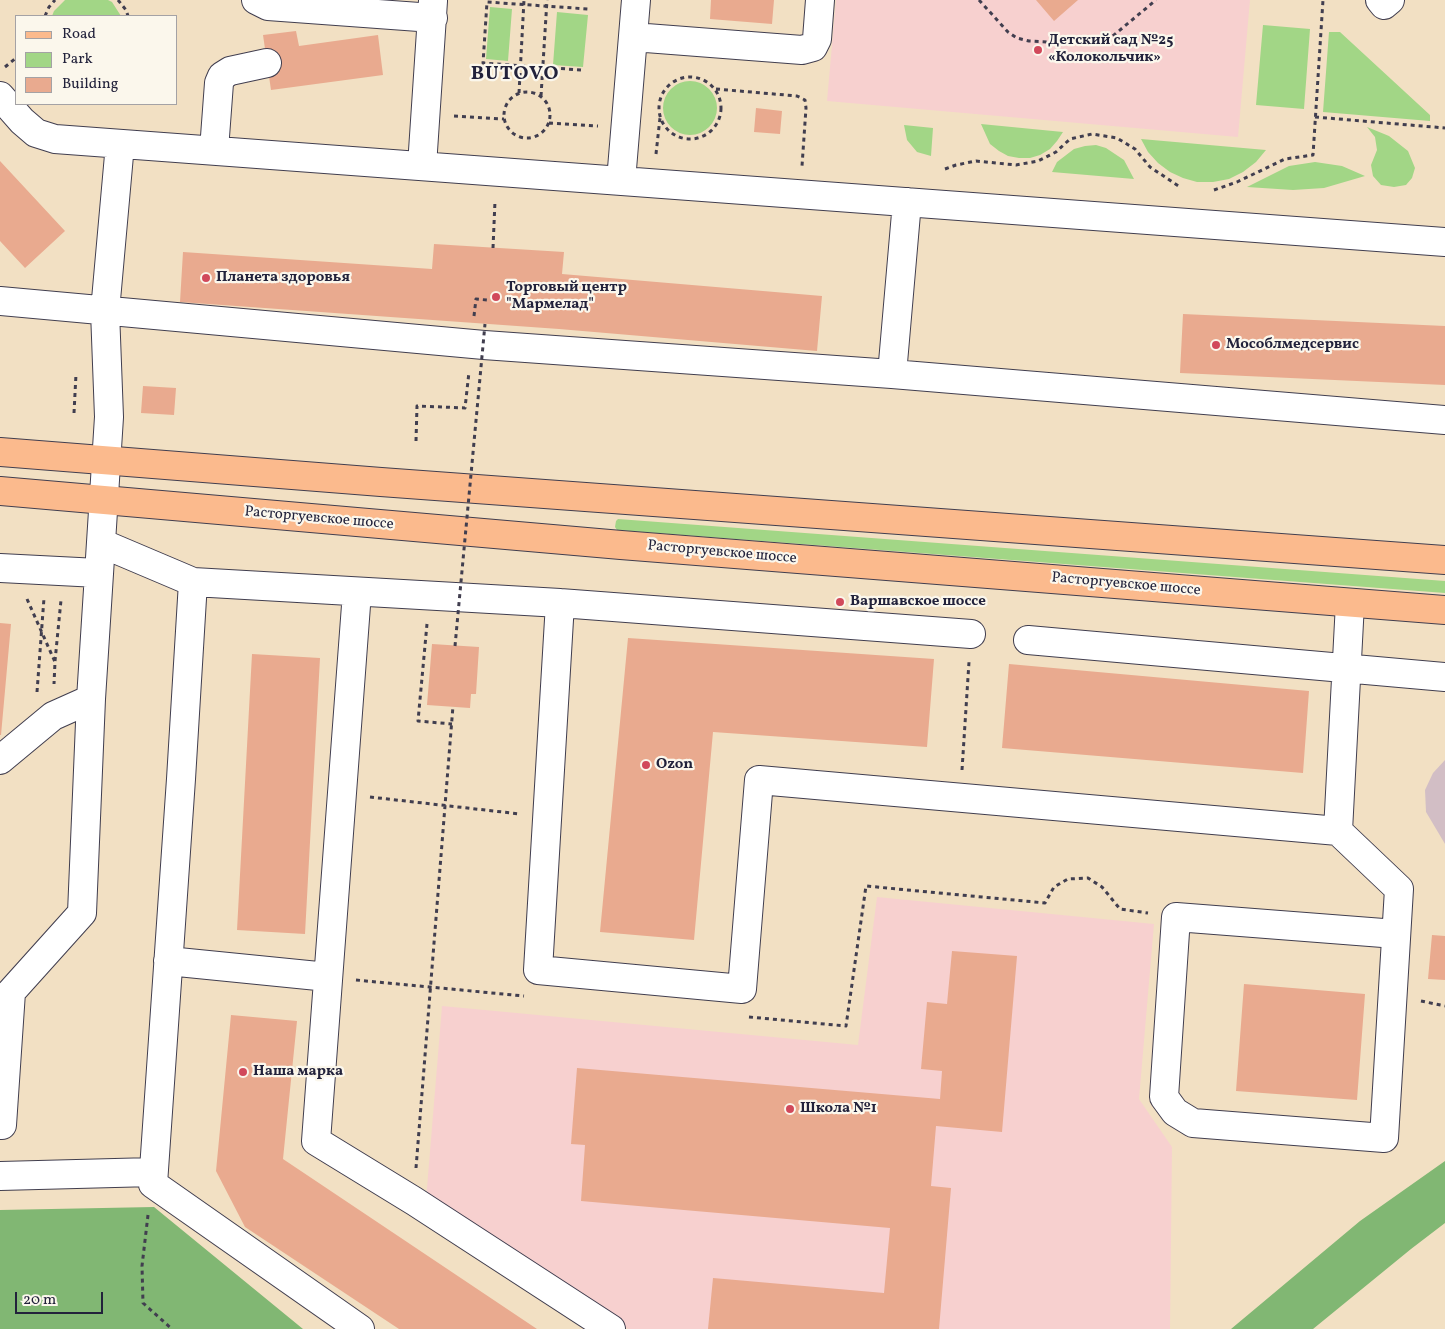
<!DOCTYPE html>
<html>
<head>
<meta charset="utf-8">
<style>
	body { margin:0 }
	#map { position:relative; width:1445px; height:1329px; overflow:hidden; background:#f2e0c3; font-family:Vollkorn,serif }
	canvas { display:block }
	.legend { position:absolute; left:15px; top:15px; width:162px; height:90px; box-sizing:border-box; background:#fbf7ec; border:1px solid #a4a2a5; margin:0; padding:6px 9px; list-style:none; font-size:15px; color:#22223b }
	.legend li { display:flex; align-items:center; gap:10px; height:25px }
	.legend b { width:25px; border:1px solid #a4a2a5 }
	.scale { position:absolute; left:15px; top:1292px; width:88px; height:22px; box-sizing:border-box; border:2px solid #22223b; border-top:0; padding-left:6px; font-size:15px; line-height:18px; white-space:nowrap; color:#22223b; -webkit-text-stroke:4px #fbf7ec; paint-order:stroke }
</style>
</head>
<body>
<div id="map">
<canvas width="1445" height="1329"></canvas>
<ul class="legend">
<li><b style="height:6px;background:#fbba8d"></b>Road</li>
<li><b style="height:14px;background:#a2d686"></b>Park</li>
<li><b style="height:14px;background:#e9aa8f"></b>Building</li>
</ul>
<div class="scale">20 m</div>
</div>
<script>
const g = document.querySelector('canvas').getContext('2d');
g.lineJoin = 'round';
function fillPath(path, color) {
  g.fillStyle = color;
  g.fill(path, 'evenodd');
}
function toPath(rows) {
  const path = new Path2D();
  for (const r of rows) {
    if (r.length === 3) {
      path.moveTo(r[0] + r[2], r[1]);
      path.arc(r[0], r[1], r[2], 0, 2 * Math.PI);
      continue;
    }
    path.moveTo(r[0], r[1]);
    for (let i = 2; i < r.length; i += 2) path.lineTo(r[i], r[i + 1]);
  }
  return path;
}
function strokePath(path, color, width, dash) {
  g.strokeStyle = color;
  g.lineWidth = width;
  g.lineCap = dash ? 'butt' : 'round';
  g.setLineDash(dash || []);
  g.stroke(path);
}
function drawText(font, color, halo, rows, align = 'center') {
  g.font = font + ' Vollkorn,serif';
  g.lineWidth = 4.5;
  g.setLineDash([]);
  g.textBaseline = 'middle';
  g.strokeStyle = halo;
  g.fillStyle = color;
  for (const [text, x, y, turn = 0] of rows) {
    g.save();
    g.translate(x, y);
    g.rotate((+turn || 0) * Math.PI / 180);
    g.textAlign = isNaN(turn) ? turn : align;
    if (halo) g.strokeText(text, 0, 0);
    g.fillText(text, 0, 0);
    g.restore();
  }
}
fillPath(toPath([
	[836,0,1250,0,1238,137,827,101],
	[877,897,1154,924,1139,1099,1172,1147,1170,1329,628,1329,426,1200,442,1006,858,1045]
]), '#f7d0cf');
fillPath(toPath([
	[1445,760,1445,844,1426,812,1425,790,1433,773]
]), '#d2bec5');
fillPath(toPath([
	[65,0,108,0,112,2,121,16,52,16,54,11],
	[490,7,512,9,508,61,486,59],
	[557,12,588,15,583,67,553,65],
	[1263,25,1310,29,1304,109,1256,105],
	[1329,32,1340,32,1430,115,1430,121,1323,112],
	[690,108,27],
	[981,124,1063,132,1057,141,1050,149,1040,155,1030,158,1019,158,1008,156,999,151,990,144],
	[904,125,933,128,931,156,917,152,907,140],
	[1367,127,1389,136,1408,151,1415,168,1412,178,1406,185,1394,187,1381,185,1373,176,1371,165,1377,150,1375,137],
	[1141,139,1266,150,1256,162,1243,172,1229,179,1213,182,1197,182,1183,178,1170,172,1158,163,1148,152],
	[1096,145,1106,148,1124,160,1134,179,1052,172,1057,162,1074,149,1085,146],
	[1315,162,1342,166,1365,176,1324,188,1293,190,1247,187,1289,166],
	[618,519,1445,581,1445,593,617,530,615,527,616,521]
]), '#a2d686');
fillPath(toPath([
	[1445,1161,1445,1223,1411,1249,1313,1329,1231,1329,1360,1221],
	[154,1207,303,1329,0,1329,0,1210]
]), '#81b773');
fillPath(toPath([
	[711,0,774,0,772,24,710,19],
	[1036,0,1078,0,1054,21],
	[296,31,299,46,378,35,383,75,271,90,263,35],
	[756,108,782,111,780,134,754,132],
	[0,161,65,231,25,268,0,241],
	[434,244,564,252,562,274,822,296,817,351,559,329,180,302,183,252,432,269],
	[1183,314,1445,326,1445,385,1180,373],
	[143,386,176,388,174,415,141,413],
	[0,623,11,624,1,735,0,735],
	[628,638,934,659,927,747,713,732,694,940,600,932],
	[432,644,479,647,476,694,471,694,470,708,427,705],
	[252,654,320,658,305,934,237,930],
	[1009,664,1309,691,1303,773,1002,748],
	[1432,935,1445,936,1445,980,1428,979],
	[952,951,1017,956,1002,1132,936,1126,931,1186,951,1188,939,1329,708,1329,713,1278,884,1293,890,1228,581,1201,585,1145,571,1144,577,1068,940,1099,942,1071,921,1069,927,1002,947,1004],
	[1244,984,1365,994,1357,1100,1236,1091],
	[231,1015,297,1021,283,1159,537,1329,399,1329,245,1227,216,1171]
]), '#e9aa8f');
const minor = toPath([
	[256,0,268,6,433,18],
	[1380,0,1384,5,1390,0],
	[633,37,802,50,813,47,817,39,820,0],
	[0,96,22,121,36,133,55,139,1445,242],
	[214,150,219,83,222,76,230,71,267,63],
	[422,166,433,1],
	[621,181,636,0],
	[0,301,484,345,892,374,1445,420],
	[892,374,907,202],
	[101,543,193,582,181,779,153,1184,360,1329],
	[0,568,98,573],
	[193,582,560,603,971,634],
	[357,592,316,1141,414,1201,611,1329],
	[560,603,538,970,742,989,759,780,1338,831,1350,603],
	[1028,640,1445,677],
	[0,760,53,716,91,699],
	[1338,831,1399,889,1384,1138,1193,1123,1175,1112,1164,1097,1176,917,1396,934],
	[168,961,328,977],
	[0,1125,2,1125,11,992,82,913,91,699,109,417,105,311,120,144],
	[0,1176,153,1172]
]);
const major = toPath([
	[0,452,381,482,1445,560],
	[0,491,621,545,1445,610]
]);
strokePath(minor, '#413e4f', 30);
strokePath(major, '#413e4f', 30);
strokePath(toPath([
	[118,0,126,10,128,16],
	[979,0,1008,32,1017,38,1029,41,1088,44,1102,42,1114,35,1156,0],
	[45,16,49,7,55,0],
	[5,67,16,58],
	[581,70,483,63,487,2,588,9],
	[690,108,31],
	[716,89,797,96,805,100,806,108,802,166],
	[527,115,23],
	[519,93,524,0],
	[541,96,547,0],
	[454,116,504,119],
	[1315,117,1445,128],
	[549,123,598,126],
	[656,154,660,118],
	[945,169,956,165,976,161,1016,165,1038,161,1056,152,1070,139,1092,134,1117,138,1135,149,1150,167,1180,187],
	[1214,190,1237,182,1285,159,1313,155,1323,0],
	[493,248,495,201],
	[474,316,476,299,487,300],
	[74,413,76,374],
	[416,441,417,406,465,408,469,372],
	[27,599,55,662,54,684],
	[427,624,418,721,452,724],
	[55,661,61,600],
	[37,692,44,598],
	[962,770,969,662],
	[370,797,520,814],
	[356,980,524,996],
	[1421,1001,1445,1006],
	[749,1017,846,1026,866,886,1045,903,1054,887,1068,879,1088,878,1102,887,1120,909,1148,913],
	[416,1168,453,706],
	[148,1215,142,1266,143,1303,172,1329]
]), '#413e4f', 3, [4, 4]);
strokePath(minor, '#fff', 28);
strokePath(major, '#fbba8d', 28);
strokePath(toPath([
	[455,646,485,324]
]), '#413e4f', 3, [4, 4]);
for (const [x, y, r, color] of [
	[1038,50,5,"#d1495b"],
	[206,278,5,"#d1495b"],
	[496,297,5,"#d1495b"],
	[1216,345,5,"#d1495b"],
	[840,602,5,"#d1495b"],
	[646,765,5,"#d1495b"],
	[243,1072,5,"#d1495b"],
	[790,1109,5,"#d1495b"]
]) {
  const dot = new Path2D();
  dot.arc(x, y, r, 0, 2 * Math.PI);
  g.fillStyle = color;
  g.fill(dot);
  strokePath(dot, '#fbf7ec', 2);
}
drawText('bold 15px', '#22223b', '#fbf7ec', [
	["Детский сад №25",1048,41],
	["«Колокольчик»",1048,58],
	["Планета здоровья",216,278],
	["Торговый центр",506,288],
	["\"Мармелад\"",506,305],
	["Мособлмедсервис",1226,345],
	["Варшавское шоссе",850,602],
	["Ozon",656,765],
	["Наша марка",253,1072],
	["Школа №1",800,1109]
], 'left');
drawText('15px', '#22223b', '#fbf7ec', [
	["Расторгуевское шоссе",319,519,5],
	["Расторгуевское шоссе",722,553,5],
	["Расторгуевское шоссе",1126,585,5]
]);
g.letterSpacing = '1px';
drawText('bold 20px', '#22223b', '#fbf7ec', [
	["BUTOVO",515,75]
]);
g.letterSpacing = '0px';
</script>
</body>
</html>
